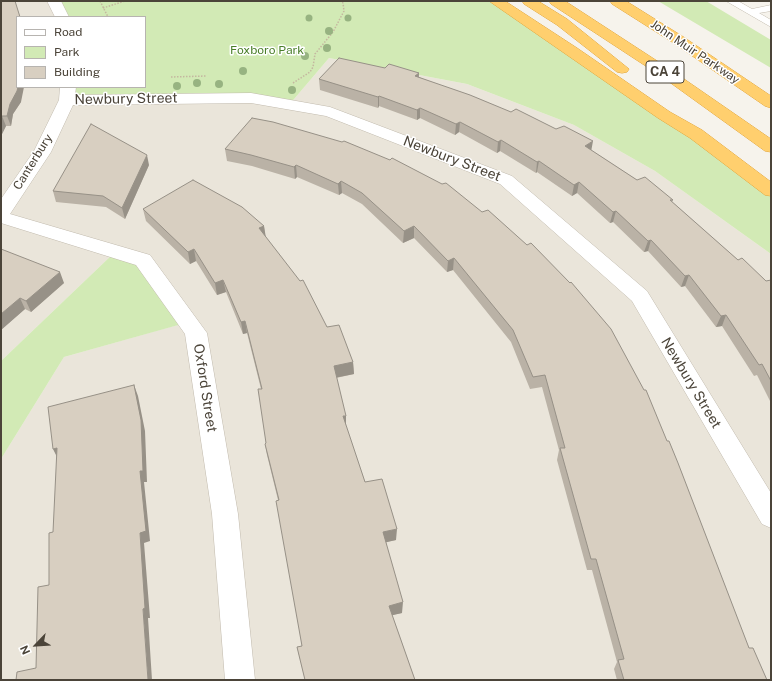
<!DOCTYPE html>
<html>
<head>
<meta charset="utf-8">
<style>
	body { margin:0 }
	#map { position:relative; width:772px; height:681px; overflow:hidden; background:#f6f3ec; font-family:"Public Sans",sans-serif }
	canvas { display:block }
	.frame { position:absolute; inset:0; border:2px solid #4b4439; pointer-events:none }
	.legend { position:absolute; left:16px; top:16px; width:130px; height:72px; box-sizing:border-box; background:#fff; border:1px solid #b7b4b0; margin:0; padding:5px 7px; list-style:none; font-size:12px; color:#4b4439 }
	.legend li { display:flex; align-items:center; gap:8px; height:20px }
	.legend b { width:20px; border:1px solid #b7b4b0 }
	.north { position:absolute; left:16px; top:625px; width:40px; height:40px; -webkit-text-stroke:3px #fff; paint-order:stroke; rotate:245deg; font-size:11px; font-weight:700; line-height:16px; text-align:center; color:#4b4439 }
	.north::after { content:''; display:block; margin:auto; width:14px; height:18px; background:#4b4439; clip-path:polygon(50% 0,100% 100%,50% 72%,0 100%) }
</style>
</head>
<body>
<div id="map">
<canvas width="772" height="681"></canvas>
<div class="frame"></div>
<ul class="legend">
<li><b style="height:5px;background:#fff"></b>Road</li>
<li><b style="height:11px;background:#d2eab5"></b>Park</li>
<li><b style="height:11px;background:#d8cfc1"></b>Building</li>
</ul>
<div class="north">N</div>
</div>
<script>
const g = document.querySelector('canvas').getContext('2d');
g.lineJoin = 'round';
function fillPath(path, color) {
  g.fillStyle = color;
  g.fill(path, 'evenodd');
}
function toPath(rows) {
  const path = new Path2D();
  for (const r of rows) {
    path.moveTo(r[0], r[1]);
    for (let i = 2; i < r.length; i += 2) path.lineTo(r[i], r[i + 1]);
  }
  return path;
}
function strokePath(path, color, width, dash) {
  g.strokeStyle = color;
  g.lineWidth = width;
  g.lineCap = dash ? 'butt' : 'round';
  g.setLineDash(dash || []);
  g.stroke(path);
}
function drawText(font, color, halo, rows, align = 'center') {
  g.font = font + ' "Public Sans",sans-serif';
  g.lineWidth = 3;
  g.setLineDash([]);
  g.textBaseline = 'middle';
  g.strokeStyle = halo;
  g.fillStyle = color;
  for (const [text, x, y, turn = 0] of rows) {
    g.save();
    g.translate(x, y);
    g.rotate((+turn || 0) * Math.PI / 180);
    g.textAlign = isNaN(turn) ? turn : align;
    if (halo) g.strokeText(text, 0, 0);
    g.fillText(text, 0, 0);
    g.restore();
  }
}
fillPath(toPath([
	[1,1,54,1,62,17,17,17,17,87,68,87,289,105,329,58,467,84,574,125,655,171,771,254,771,680,1,680,1,459,64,357,188,322,115,252,1,361]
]), '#eae5da');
fillPath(toPath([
	[54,1,496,1,771,191,771,254,655,171,574,125,467,84,329,58,289,105,251,98,67,100,68,87,145,87,145,17,62,17],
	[658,1,706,1,771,40,771,68],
	[115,252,143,260,189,322,64,357,1,459,1,361]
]), '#d2eab5');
const service = toPath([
	[726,1,738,1,752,9,771,5,771,11,759,13,771,20,771,27,726,1]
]);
const minor = toPath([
	[47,1,61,1,69,17,55,17,47,1],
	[60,87,76,87,75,95,251,93,330,107,512,176,647,291,771,493,771,528,762,524,632,301,500,184,326,116,251,103,73,105,51,152,10,214,150,255,207,333,238,514,255,680,225,680,212,514,185,334,136,265,1,223,1,199,34,151,59,100,60,87]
]);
const motorway = toPath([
	[489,1,505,1,577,48,670,112,702,130,771,182,771,196,765,195,690,138,658,118,489,1],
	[522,1,538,1,567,19,629,69,627,72,622,73,617,72,557,25,524,4,522,1],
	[549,1,565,1,671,70,771,139,771,152,765,151,661,76,551,4,549,1],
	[610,1,626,1,682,36,771,96,771,108,765,106,672,42,612,4,610,1]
]);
strokePath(service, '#c2bbae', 1);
strokePath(minor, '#c2bbae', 1);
strokePath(motorway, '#e0a43c', 1);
strokePath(toPath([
	[100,1,108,17],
	[103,8,125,1],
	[171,77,206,76],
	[293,83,310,72,313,67,315,54,333,32,344,11,343,3,340,1]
]), '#c4b79f', 1.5, [1.5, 1.5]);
fillPath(service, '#fff');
fillPath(minor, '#fff');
fillPath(motorway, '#ffcf6e');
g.fillStyle = '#97b381';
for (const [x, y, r] of [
	[309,18,3.5],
	[348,18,3.5],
	[329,31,4],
	[327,48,4],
	[305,56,4],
	[243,71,4],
	[197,83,4],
	[219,84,4],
	[177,86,4],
	[292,90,4]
]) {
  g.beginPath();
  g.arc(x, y, r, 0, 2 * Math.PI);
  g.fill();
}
fillPath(toPath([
	[1,1,21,102,13,114,11,126,6,126,1,136],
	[385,68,419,73,419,77,591,150,637,180,673,200,672,202,738,260,766,281,771,280,771,403,757,375,754,376,722,326,716,327,685,286,681,287,648,251,644,252,613,222,610,223,577,193,572,196,537,172,536,173,500,151,497,153,459,132,455,135,420,118,417,120,379,106,378,108,320,90,319,79],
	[225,149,390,160,749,648,767,680,617,680,614,669,617,662,592,570,587,570,557,460,559,450,542,387,530,389,511,342,453,270,447,272,414,238,403,243,362,204,342,193,339,195,297,177,295,179,252,166,227,161],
	[149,165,125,219,106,207,56,202,53,191],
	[143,209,264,226,265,236,327,327,353,362,354,374,336,378,346,428,365,482,396,540,386,542,402,613,392,615,415,680,305,680,297,647,302,646,278,500,267,455,265,444,266,443,261,389,247,333,243,334,226,292,217,295,196,261,190,264,146,221],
	[1,249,64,283,31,312,25,309,1,330]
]), '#bab2a6');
fillPath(toPath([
	[419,73,418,83,415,76],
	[18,87,24,87,21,102,13,114,11,126,7,116,10,104],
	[379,96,379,106,378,108,378,97],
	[420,108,420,118,417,120,417,110],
	[2,116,6,126,1,136,1,118],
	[460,122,459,132,455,135,456,124],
	[501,140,500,151,497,153,498,142],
	[593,141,591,152,585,146],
	[147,155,149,165,125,219,122,208],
	[539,161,537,172,536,173,537,162],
	[296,165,297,177,295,179,294,167],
	[341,181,342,193,339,195,338,184],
	[579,182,577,193,572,196,574,185],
	[616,211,613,222,610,223,613,212],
	[264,226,266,238,259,228],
	[414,226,414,238,403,243,404,231],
	[651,240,648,251,644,252,648,241],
	[194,249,196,261,190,264,188,252],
	[454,258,453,270,447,272,448,261],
	[60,272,64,283,31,312,26,301],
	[689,275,685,286,681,287,685,276],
	[223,280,226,292,217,295,215,283],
	[20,298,25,309,1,330,1,314],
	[726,315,722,326,716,327,721,316],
	[245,321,247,333,243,334,241,322],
	[353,362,354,374,334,378,334,366],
	[134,385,138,396,145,431,147,482,144,482,150,541,144,543,150,618,148,618,152,680,148,680,143,609,140,533,140,471],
	[343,416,346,416,346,428],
	[57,448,58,459,53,449],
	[397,529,396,540,383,543,383,532],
	[403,602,402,613,389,616,389,606]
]), '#979187');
const building = toPath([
	[1,1,15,1,20,17,17,17,17,87,18,87,17,91,10,104,7,116,2,116,1,118,1,1],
	[339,58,385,68,389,64,419,73,415,76,470,95,511,112,516,109,556,129,564,126,593,141,585,146,637,180,645,177,673,200,670,200,738,260,742,258,766,281,771,280,771,381,762,364,759,365,726,315,721,316,689,275,685,276,651,240,648,241,616,211,613,212,579,182,574,185,539,161,537,162,501,140,498,142,460,122,456,124,420,108,417,110,379,96,378,97,319,79,339,58],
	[252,118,273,122,342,142,344,141,390,160,392,158,442,184,446,183,482,212,488,210,527,245,531,243,570,283,571,282,611,329,644,390,646,390,667,441,669,441,678,463,749,648,753,648,767,680,624,680,618,660,624,659,596,559,591,559,560,448,565,448,545,375,533,377,513,330,454,258,448,261,414,226,404,231,362,193,341,181,338,184,296,165,294,167,251,155,225,149,252,118],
	[91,124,147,155,122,208,103,196,53,191,91,124],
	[193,180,242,207,264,226,259,228,300,281,303,280,327,327,339,325,353,362,334,366,346,416,343,416,365,482,382,479,397,529,383,532,403,602,389,606,415,680,305,680,297,647,302,646,276,501,279,500,265,444,266,443,258,389,262,389,245,321,241,322,223,280,215,283,194,249,188,252,143,209,193,180],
	[1,249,60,272,26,301,20,298,1,314,1,249],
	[134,385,141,420,143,471,140,471,146,531,140,533,145,608,143,609,148,680,16,680,17,672,36,668,38,587,49,585,49,533,53,532,57,448,53,449,48,407,134,385]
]);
fillPath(building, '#d8cfc1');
strokePath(building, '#979187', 1);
drawText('12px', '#4a7f2a', '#fff', [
	["Foxboro Park",267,50]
]);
drawText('12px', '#4b4439', '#fff', [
	["John Muir Parkway",695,52,34],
	["Canterbury",33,162,-58]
]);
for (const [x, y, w] of [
	[665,72,38]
]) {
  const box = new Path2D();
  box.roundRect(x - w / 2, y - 11, w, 22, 3);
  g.fillStyle = '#fff';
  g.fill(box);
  strokePath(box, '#4b4439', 1);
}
drawText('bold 13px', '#4b4439', null, [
	["CA 4",665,72]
]);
drawText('14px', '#4b4439', '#fff', [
	["Newbury Street",126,99,-1],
	["Newbury Street",452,159,21],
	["Newbury Street",691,383,59],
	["Oxford Street",205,388,81]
]);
</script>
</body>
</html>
